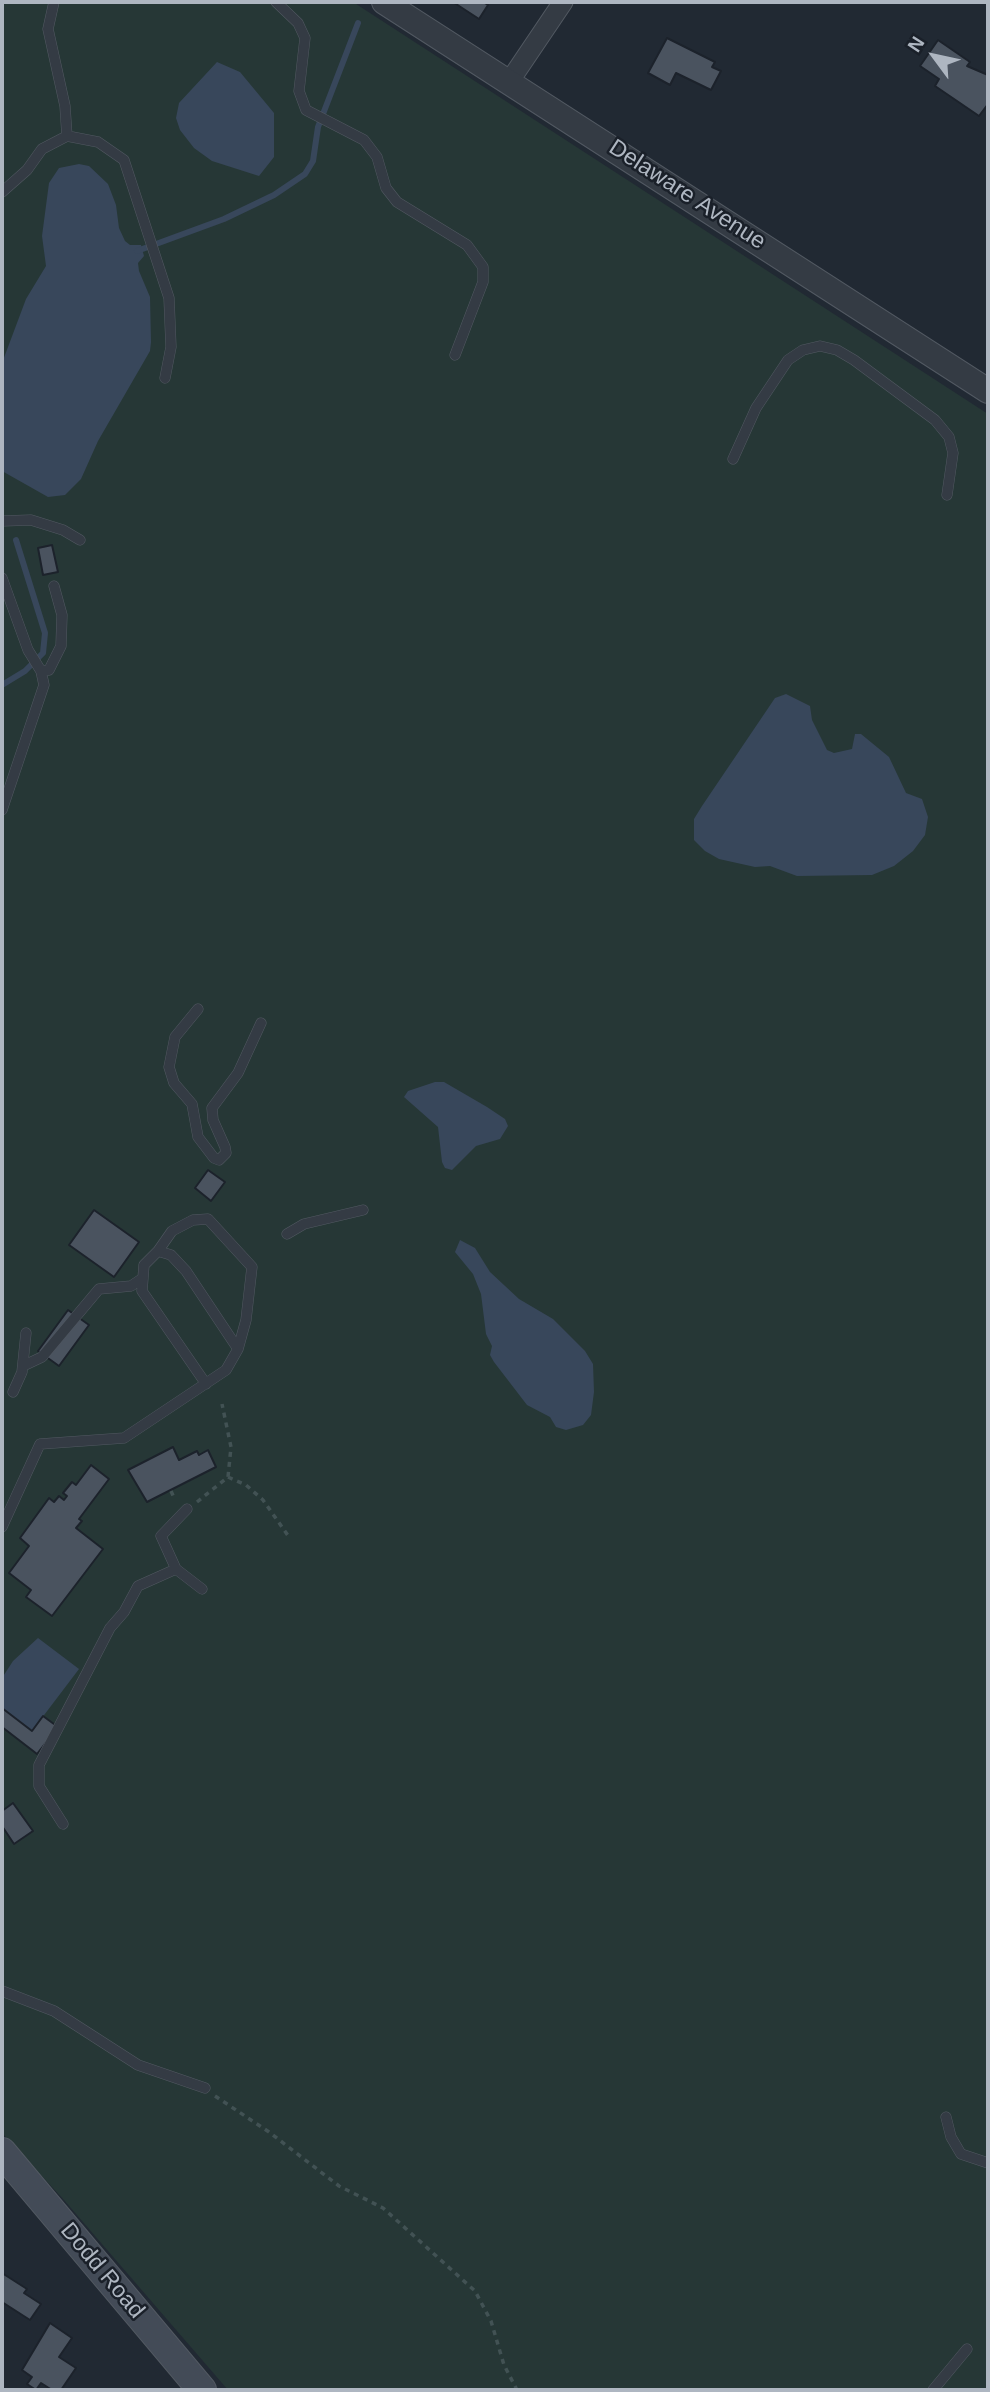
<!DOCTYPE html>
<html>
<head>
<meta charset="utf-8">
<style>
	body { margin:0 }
	#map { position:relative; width:990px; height:2392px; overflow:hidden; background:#212933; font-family:Arial,sans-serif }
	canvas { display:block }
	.frame { position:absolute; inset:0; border:4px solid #aeb6c1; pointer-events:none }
	.north { position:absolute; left:899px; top:21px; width:70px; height:70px; -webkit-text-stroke:5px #1a2029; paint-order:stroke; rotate:303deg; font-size:19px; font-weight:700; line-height:28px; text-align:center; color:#aeb6c1 }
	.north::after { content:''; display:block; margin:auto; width:24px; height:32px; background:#aeb6c1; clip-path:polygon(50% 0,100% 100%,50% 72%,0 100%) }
</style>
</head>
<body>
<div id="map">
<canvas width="990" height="2392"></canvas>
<div class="frame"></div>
<div class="north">N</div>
</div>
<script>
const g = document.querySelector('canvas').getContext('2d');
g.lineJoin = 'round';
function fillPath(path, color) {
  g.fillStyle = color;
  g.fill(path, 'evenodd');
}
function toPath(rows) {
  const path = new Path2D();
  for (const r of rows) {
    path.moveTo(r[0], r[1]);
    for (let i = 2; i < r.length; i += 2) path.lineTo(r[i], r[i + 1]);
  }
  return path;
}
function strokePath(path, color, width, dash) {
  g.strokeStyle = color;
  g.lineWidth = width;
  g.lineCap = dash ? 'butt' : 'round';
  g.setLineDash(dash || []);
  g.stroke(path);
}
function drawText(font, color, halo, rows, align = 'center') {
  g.font = font + ' Arial,sans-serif';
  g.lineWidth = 5;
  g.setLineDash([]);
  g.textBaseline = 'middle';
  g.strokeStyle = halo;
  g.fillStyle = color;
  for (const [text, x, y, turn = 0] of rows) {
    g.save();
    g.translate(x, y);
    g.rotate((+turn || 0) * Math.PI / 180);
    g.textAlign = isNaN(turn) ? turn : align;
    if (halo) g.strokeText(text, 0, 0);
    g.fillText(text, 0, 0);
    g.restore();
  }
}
fillPath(toPath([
	[2,2,353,2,988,414,988,2390,228,2390,64,2200,2,2133]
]), '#263736');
fillPath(toPath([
	[217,62,240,72,274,113,274,157,259,176,212,161,194,148,180,130,176,118,179,103],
	[79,164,89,166,108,184,116,205,119,228,125,241,130,245,141,245,144,256,138,263,139,271,150,297,151,342,150,351,98,441,81,479,65,495,48,497,2,471,2,363,26,299,46,266,42,236,49,183,59,168],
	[786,694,810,706,812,720,827,750,834,753,852,749,855,734,861,734,889,757,906,793,922,799,928,817,925,835,913,851,894,866,872,875,797,876,770,866,755,867,719,859,705,851,694,840,694,819,702,806,775,698],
	[435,1082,444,1082,487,1107,505,1119,508,1126,500,1139,476,1146,452,1170,445,1168,442,1162,438,1127,404,1097,408,1091],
	[460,1240,475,1248,490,1272,519,1299,553,1319,585,1351,593,1364,594,1392,591,1415,583,1425,566,1430,556,1427,550,1417,527,1405,494,1362,490,1355,492,1346,486,1334,481,1294,473,1274,455,1252],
	[38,1638,79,1669,32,1731,2,1708,2,1678,13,1661]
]), '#38475b');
strokePath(toPath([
	[137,251,224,219,274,195,305,174,313,161,318,127,358,23],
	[2,685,25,671,43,653,45,633,16,540]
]), '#38475b', 6);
const building = toPath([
	[453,2,483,2,488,5,479,19,453,2],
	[667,38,715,62,712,67,721,71,711,90,676,73,670,85,648,73,667,38],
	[938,40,970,62,967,66,988,75,988,104,979,116,935,86,939,79,920,66,938,40],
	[52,545,58,572,43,575,38,548,52,545],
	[208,1170,225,1182,211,1201,195,1188,208,1170],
	[94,1210,139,1242,114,1277,69,1245,94,1210],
	[68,1310,89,1325,59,1366,38,1351,68,1310],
	[173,1447,179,1460,197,1451,199,1455,208,1450,216,1467,147,1502,128,1470,173,1447],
	[91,1465,109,1479,79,1519,82,1521,76,1528,103,1549,52,1616,26,1597,31,1590,9,1573,29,1546,20,1538,49,1498,54,1502,59,1496,64,1500,67,1496,63,1493,72,1482,76,1485,91,1465],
	[2,1708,32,1731,43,1716,58,1727,37,1754,2,1727,2,1708],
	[13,1803,33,1831,14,1844,2,1826,2,1811,13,1803],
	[2,2273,27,2289,24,2293,41,2304,30,2320,2,2302,2,2273],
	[50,2323,72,2338,59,2357,76,2368,61,2390,52,2390,41,2383,36,2390,27,2384,32,2377,22,2370,50,2323]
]);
fillPath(building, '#4a535f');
strokePath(building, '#1c222b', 2);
const service = toPath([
	[54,2,48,29,65,106,67,136],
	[276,2,298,23,305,38,299,91,306,110,364,140,377,157,386,188,397,202,467,245,483,267,483,282,455,355],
	[2,192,27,170,42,149,67,136,98,142,124,160,169,298,171,347,165,378],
	[733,459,756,408,788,360,803,350,820,346,837,350,854,360,935,420,949,437,953,453,947,495],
	[2,521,31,520,63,530,80,540],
	[2,578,28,650,41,671,44,685,2,810],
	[41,671,49,670,61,646,62,615,54,586],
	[198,1009,175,1037,169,1067,174,1083,192,1104,198,1137,214,1158,219,1160,226,1153,225,1147,213,1120,212,1108,238,1073,261,1023],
	[287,1234,304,1224,363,1210],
	[23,1366,42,1357,99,1289,131,1286,143,1278],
	[206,1384,142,1291,144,1265,158,1251,171,1255,186,1271,238,1349],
	[13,1392,22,1372,26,1333],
	[2,1527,40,1444,124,1438,226,1370,238,1349,246,1320,252,1267,208,1219,193,1220,172,1231,158,1251],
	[176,1569,161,1536,187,1509],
	[63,1824,39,1786,39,1765,110,1628,124,1612,138,1586,176,1569,202,1589],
	[2,1991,54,2011,138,2065,205,2088],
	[946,2117,951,2137,961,2154,988,2163],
	[933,2390,967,2349]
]);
const minor = toPath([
	[509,82,563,2]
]);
const tertiary = toPath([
	[384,2,988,391]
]);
const secondary = toPath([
	[2,2152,202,2390]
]);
strokePath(service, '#525962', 11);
strokePath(minor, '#525962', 21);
strokePath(tertiary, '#525962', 26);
strokePath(secondary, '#525962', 30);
strokePath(toPath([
	[228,1477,246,1485,263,1500,289,1537],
	[171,1491,175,1500],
	[197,1502,228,1477,231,1447,222,1404],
	[215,2096,269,2132,339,2186,383,2208,475,2291,491,2321,504,2365,517,2390]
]), '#425254', 3.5, [5, 5]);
strokePath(service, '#343b44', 10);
strokePath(minor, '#343b44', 19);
strokePath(tertiary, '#343b44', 24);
strokePath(secondary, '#434b57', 28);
drawText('23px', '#aeb6c1', '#1a2029', [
	["Delaware Avenue",687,195,33],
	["Dodd Road",102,2271,50]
]);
</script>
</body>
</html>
